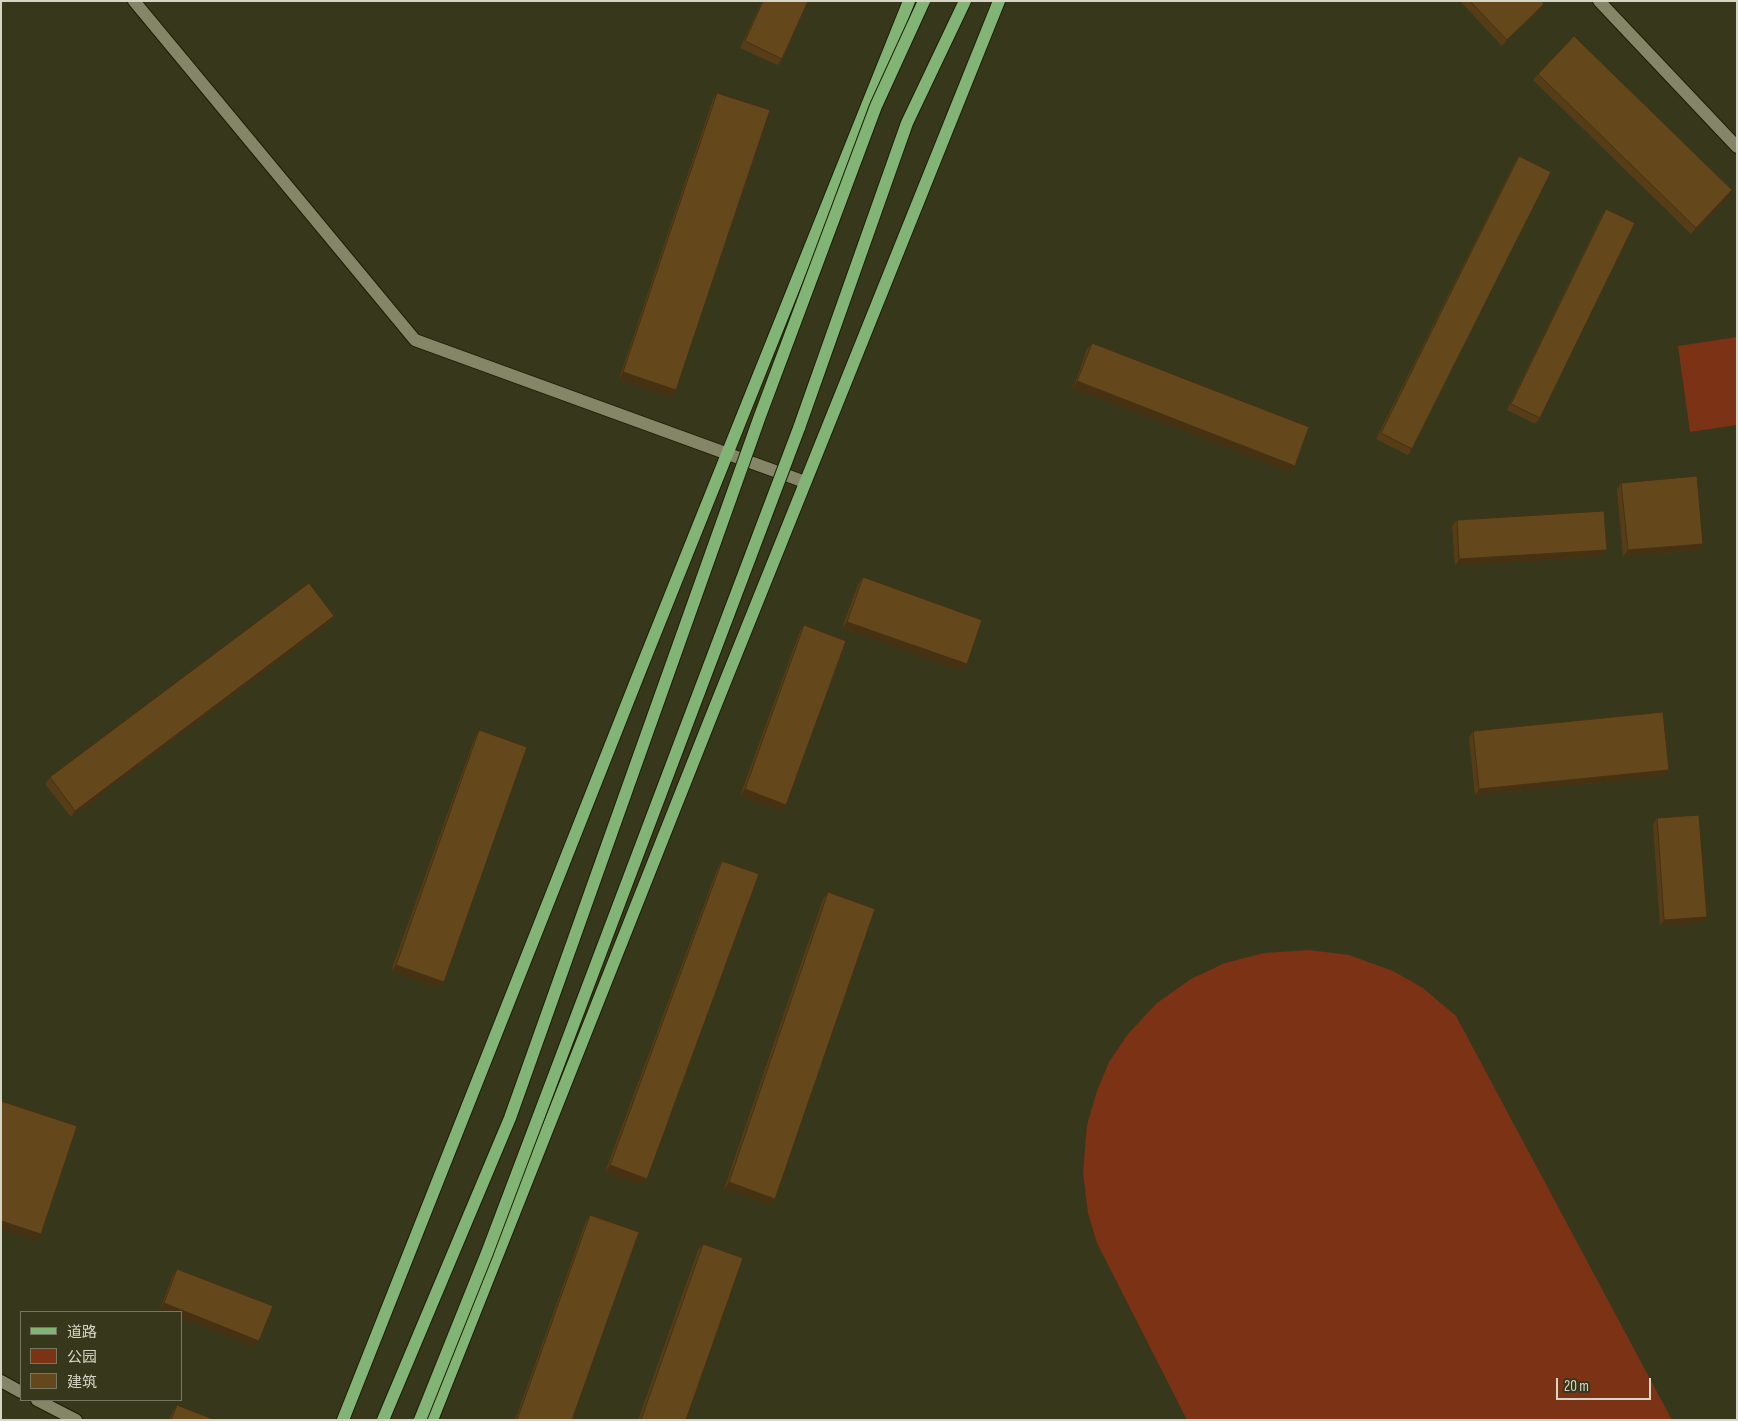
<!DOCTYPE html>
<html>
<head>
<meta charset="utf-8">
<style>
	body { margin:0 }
	#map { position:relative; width:1738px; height:1421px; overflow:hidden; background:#37371c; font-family:"Sofia Sans Condensed","Noto Sans SC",sans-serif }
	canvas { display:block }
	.frame { position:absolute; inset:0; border:2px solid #d5d6c6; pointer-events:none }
	.legend { position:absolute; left:20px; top:1311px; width:162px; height:90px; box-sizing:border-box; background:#37371c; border:1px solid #767760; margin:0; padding:6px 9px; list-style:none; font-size:15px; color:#d5d6c6 }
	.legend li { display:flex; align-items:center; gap:10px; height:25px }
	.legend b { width:25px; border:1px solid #767760 }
	.scale { position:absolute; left:1556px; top:1378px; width:95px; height:22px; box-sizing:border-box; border:2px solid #d5d6c6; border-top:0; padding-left:6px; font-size:15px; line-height:18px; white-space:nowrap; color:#d5d6c6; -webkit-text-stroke:4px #37371c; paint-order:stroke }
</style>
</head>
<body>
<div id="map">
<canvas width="1738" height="1421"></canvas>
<div class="frame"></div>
<ul class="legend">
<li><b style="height:6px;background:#81b475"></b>道路</li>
<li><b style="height:14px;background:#7b3215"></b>公园</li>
<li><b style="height:14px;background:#64471b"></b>建筑</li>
</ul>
<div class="scale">20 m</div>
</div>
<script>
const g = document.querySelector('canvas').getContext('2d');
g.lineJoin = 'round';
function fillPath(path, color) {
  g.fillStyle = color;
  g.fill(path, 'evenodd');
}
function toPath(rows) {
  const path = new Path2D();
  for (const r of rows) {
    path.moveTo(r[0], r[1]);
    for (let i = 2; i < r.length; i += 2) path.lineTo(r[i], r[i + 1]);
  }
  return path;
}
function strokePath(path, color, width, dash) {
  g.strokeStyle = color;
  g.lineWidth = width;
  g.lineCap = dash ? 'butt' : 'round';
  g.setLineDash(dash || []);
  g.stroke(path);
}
fillPath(toPath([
	[1737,337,1737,425,1690,432,1678,346],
	[1309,950,1349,955,1393,971,1423,988,1456,1016,1672,1420,1187,1420,1097,1243,1088,1213,1083,1173,1087,1125,1097,1091,1109,1062,1128,1034,1157,1003,1191,979,1225,963,1264,953]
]), '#7b3215');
const service = toPath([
	[1,1381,21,1392],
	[37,1400,76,1420]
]);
const minor = toPath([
	[134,1,415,340,805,482]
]);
const tertiary = toPath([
	[1599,1,1737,147]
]);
const primary = toPath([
	[799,428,907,123,965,1],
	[343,1420,640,671,909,1],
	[432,1420,717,702,999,1]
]);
strokePath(service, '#1e1e04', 14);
strokePath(minor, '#1e1e04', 14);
strokePath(tertiary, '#1e1e04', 14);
strokePath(primary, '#1e1e04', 14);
strokePath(service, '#858668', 12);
strokePath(minor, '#858668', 12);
strokePath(tertiary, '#858668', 12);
strokePath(primary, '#81b475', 12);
const primaryBridge = toPath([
	[383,1420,510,1118,760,416,876,106,924,1],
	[420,1420,487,1253,799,428]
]);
strokePath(primaryBridge, '#1e1e04', 14, []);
strokePath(primaryBridge, '#81b475', 12);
fillPath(toPath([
	[762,1,808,1,782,59,777,65,740,48],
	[1460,1,1541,1,1539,10,1502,46],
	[1538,74,1728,197,1691,234,1533,80],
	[717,93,676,390,671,397,619,379,713,99],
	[1519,156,1412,449,1408,455,1376,439,1515,162],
	[1606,209,1540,418,1535,424,1507,410,1602,215],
	[1092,343,1290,472,1073,388,1087,349],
	[1621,483,1699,550,1623,556,1617,489],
	[1457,520,1607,550,1602,556,1455,566,1452,526],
	[863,577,962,671,842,628,858,584],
	[334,616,330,622,71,817,45,784,50,777],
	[804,625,782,811,740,796,800,631],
	[479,730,444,982,440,988,391,971,475,737],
	[1473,731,1664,776,1475,795,1469,738],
	[1657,818,1703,923,1660,926,1653,824],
	[722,861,642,1185,605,1172,718,867],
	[828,892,775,1199,771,1205,724,1189,823,899],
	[590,1215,572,1420,515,1420,586,1221],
	[703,1244,686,1420,638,1420,698,1250],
	[177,1269,255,1347,160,1309,173,1275],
	[177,1405,215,1420,169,1420,173,1411]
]), '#563d17');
fillPath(toPath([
	[1544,4,1539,10,1502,46,1507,40],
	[1732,190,1728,197,1691,234,1696,228],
	[623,372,676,390,671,397,619,379],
	[1077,381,1295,466,1290,472,1073,388],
	[1703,544,1699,550,1623,556,1628,550],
	[1607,550,1602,556,1455,566,1459,559],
	[334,616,330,622,71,817,75,811],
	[847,622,967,664,962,671,842,628],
	[1669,770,1664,776,1475,795,1479,789],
	[745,789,786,805,782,811,740,796],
	[1707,917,1703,923,1660,926,1664,920],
	[396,965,444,982,440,988,391,971],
	[610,1165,647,1179,642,1185,605,1172],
	[729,1182,775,1199,771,1205,724,1189],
	[1,1221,41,1234,36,1241,1,1229],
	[164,1303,259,1341,255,1347,181,1318,181,1312,167,1312,160,1309]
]), '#463213');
const building = toPath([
	[763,1,808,1,782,59,745,41,763,1],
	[1470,1,1541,1,1544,4,1507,40,1470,1],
	[1574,36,1732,190,1696,228,1538,74,1574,36],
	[717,93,770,110,676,390,623,372,717,93],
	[1519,156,1551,172,1412,449,1381,433,1519,156],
	[1606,209,1635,223,1540,418,1511,404,1606,209],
	[1092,343,1309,427,1295,466,1077,381,1092,343],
	[1697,476,1703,544,1628,550,1621,483,1697,476],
	[1604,511,1607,550,1459,559,1457,520,1604,511],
	[863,577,982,620,967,664,847,622,863,577],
	[309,583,334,616,75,811,50,777,309,583],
	[804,625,846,641,786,805,745,789,804,625],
	[1663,712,1669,770,1479,789,1473,731,1663,712],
	[479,730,527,747,444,982,396,965,479,730],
	[1699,815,1707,917,1664,920,1657,818,1699,815],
	[722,861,759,874,647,1179,610,1165,722,861],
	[828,892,875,909,775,1199,729,1182,828,892],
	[1,1101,77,1126,41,1234,1,1221,1,1101],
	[590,1215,639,1232,572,1420,517,1420,590,1215],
	[703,1244,743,1258,686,1420,641,1420,703,1244],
	[177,1269,273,1306,259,1341,164,1303,177,1269],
	[177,1405,215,1420,171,1420,177,1405]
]);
fillPath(building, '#64471b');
strokePath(building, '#463213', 1);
</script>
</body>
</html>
